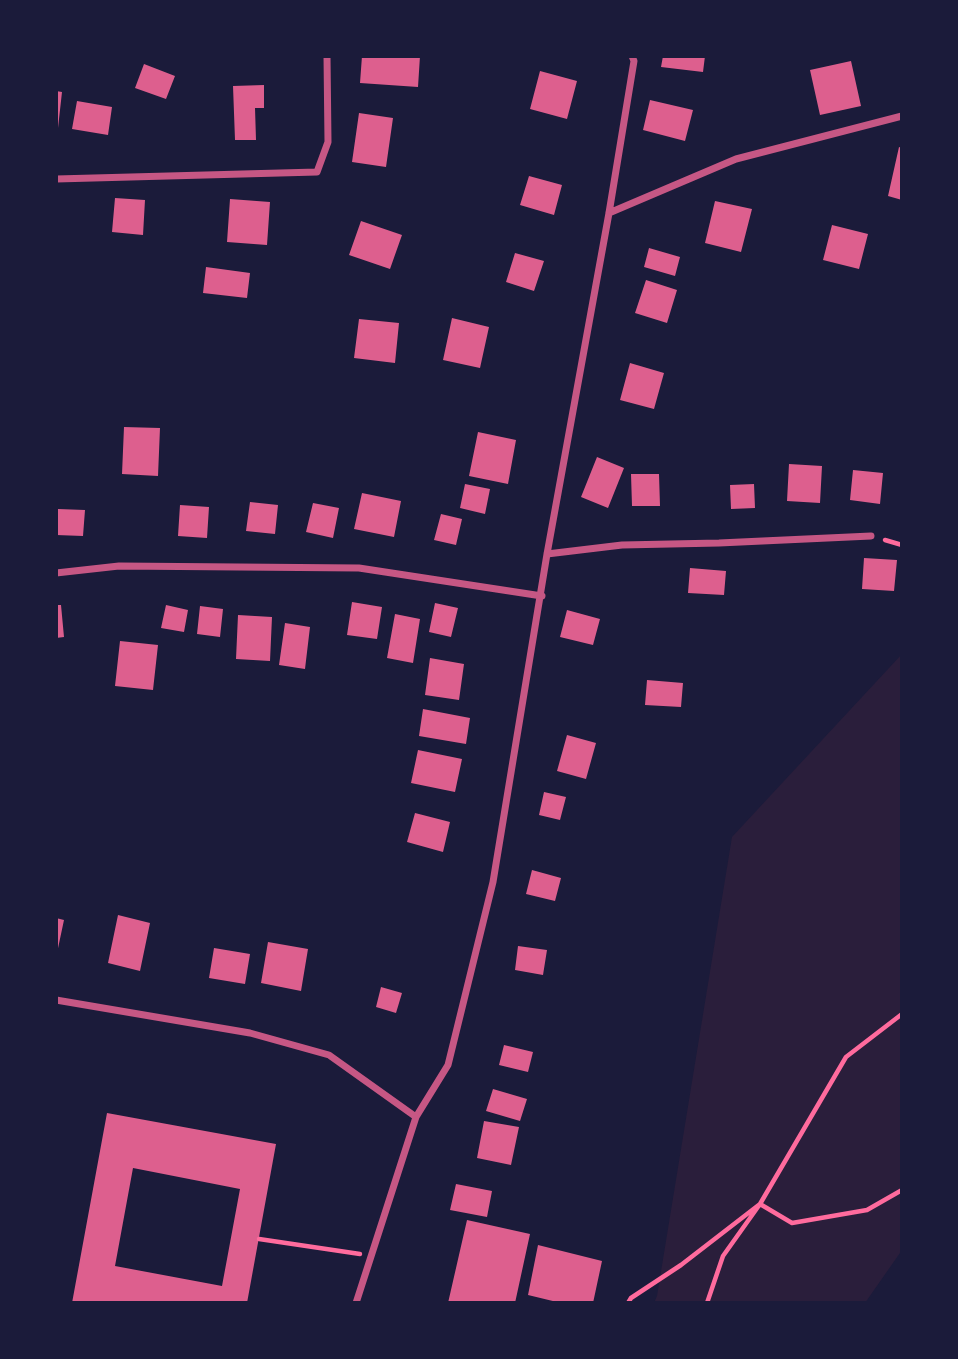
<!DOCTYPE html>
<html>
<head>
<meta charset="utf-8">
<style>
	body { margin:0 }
	#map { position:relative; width:958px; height:1359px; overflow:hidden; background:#1b1b3a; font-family:"PT Sans",sans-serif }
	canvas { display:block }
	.frame { position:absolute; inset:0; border:58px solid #1b1b3a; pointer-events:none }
</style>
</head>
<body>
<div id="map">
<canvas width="958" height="1359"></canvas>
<div class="frame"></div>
</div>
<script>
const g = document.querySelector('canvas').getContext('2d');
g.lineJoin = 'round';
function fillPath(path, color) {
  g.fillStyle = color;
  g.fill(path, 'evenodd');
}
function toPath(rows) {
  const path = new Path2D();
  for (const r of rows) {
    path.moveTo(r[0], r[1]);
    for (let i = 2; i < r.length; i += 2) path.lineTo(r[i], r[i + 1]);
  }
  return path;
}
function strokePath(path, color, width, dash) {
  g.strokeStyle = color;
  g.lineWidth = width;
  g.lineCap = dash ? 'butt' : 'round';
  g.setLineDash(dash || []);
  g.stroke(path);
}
fillPath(toPath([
	[902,654,902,1250,865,1303,654,1303,657,1296,732,837]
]), '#2a1e3b');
fillPath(toPath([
	[362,56,420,56,418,87,360,83],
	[663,56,705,56,703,72,661,67],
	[851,61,861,106,820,115,810,70],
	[144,64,175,76,166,99,135,88],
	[540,71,577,81,567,119,530,109],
	[264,85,264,108,255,108,256,140,235,140,233,86],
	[56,91,62,92,58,128,56,128],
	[650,100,693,110,685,141,643,130],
	[77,101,112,107,108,135,72,129],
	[359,113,393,118,386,167,352,162],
	[899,147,902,148,902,200,888,196],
	[529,176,562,185,554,215,520,205],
	[115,198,145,200,143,235,112,232],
	[230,199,270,202,267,245,227,242],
	[715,201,752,209,741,252,705,243],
	[361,221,402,235,390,269,349,255],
	[832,225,868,234,859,269,823,260],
	[649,248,680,257,675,276,644,267],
	[515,253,544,261,534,291,506,282],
	[206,267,250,273,247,298,203,293],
	[646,280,677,290,667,323,635,313],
	[452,318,489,327,480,368,443,360],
	[359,319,399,323,395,363,354,358],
	[630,363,664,373,654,409,620,400],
	[124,427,160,428,158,476,122,474],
	[478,432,516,440,508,484,469,476],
	[597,457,624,468,608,508,581,497],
	[789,464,822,466,820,503,787,501],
	[853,470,883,473,880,504,850,500],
	[631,474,659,474,660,506,632,506],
	[465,484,490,489,485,514,460,508],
	[754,484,755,508,731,509,730,485],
	[362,493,401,501,394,537,354,529],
	[250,502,278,505,275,534,246,531],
	[313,503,339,508,333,538,306,532],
	[180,505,209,507,207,538,178,536],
	[58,509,85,510,83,536,56,535],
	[441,514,462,519,456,545,434,540],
	[864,558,897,560,894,591,862,589],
	[690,568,726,571,724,595,688,593],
	[352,602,382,607,377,639,347,635],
	[435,603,458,608,451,637,429,632],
	[56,605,61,605,64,637,56,638],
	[166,605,188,610,184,632,161,628],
	[200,606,223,609,220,637,197,634],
	[567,610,600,619,593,645,560,637],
	[395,614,420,619,413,663,387,658],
	[238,615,272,617,270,661,236,659],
	[285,623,310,627,305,669,279,665],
	[120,641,158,645,153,690,115,686],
	[430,658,464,664,459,700,425,695],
	[647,680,683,683,681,707,645,705],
	[423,709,470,718,466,744,419,736],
	[567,735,596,743,586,779,557,771],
	[418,750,462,759,455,792,411,783],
	[544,792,566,797,560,820,539,815],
	[415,813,450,822,443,852,407,842],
	[532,870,561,878,555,901,526,894],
	[118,915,150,923,140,971,108,963],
	[56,918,64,920,57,953,56,953],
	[268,942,308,949,301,991,261,983],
	[518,946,547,950,543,975,515,970],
	[214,948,250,954,245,984,209,978],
	[381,987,402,993,396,1013,376,1007],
	[504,1045,533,1052,528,1072,499,1065],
	[493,1089,527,1099,520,1121,486,1111],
	[107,1113,276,1144,247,1303,72,1303],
	[133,1168,240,1189,222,1286,115,1266],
	[484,1121,519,1127,511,1165,477,1158],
	[456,1184,492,1191,487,1217,450,1210],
	[467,1220,530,1234,515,1303,448,1303],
	[538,1245,602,1261,593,1303,561,1303,528,1295]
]), '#dd5f8e');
strokePath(toPath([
	[885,540,902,545],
	[259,1239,360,1254],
	[628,1303,631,1298,681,1265,760,1204,792,1223,867,1210,902,1190],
	[707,1303,723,1256,760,1204,846,1057,902,1014]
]), '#ff6b9d', 4.5);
strokePath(toPath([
	[56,179,317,172,328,142,327,56],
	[609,213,736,159,902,116],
	[547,554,622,545,719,543,871,536],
	[56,573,119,566,359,568,542,596],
	[56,1000,250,1033,329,1055,416,1117],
	[356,1303,416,1117,448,1065,493,882,547,554,609,213,634,61,632,56]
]), '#c65784', 7);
</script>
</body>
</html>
